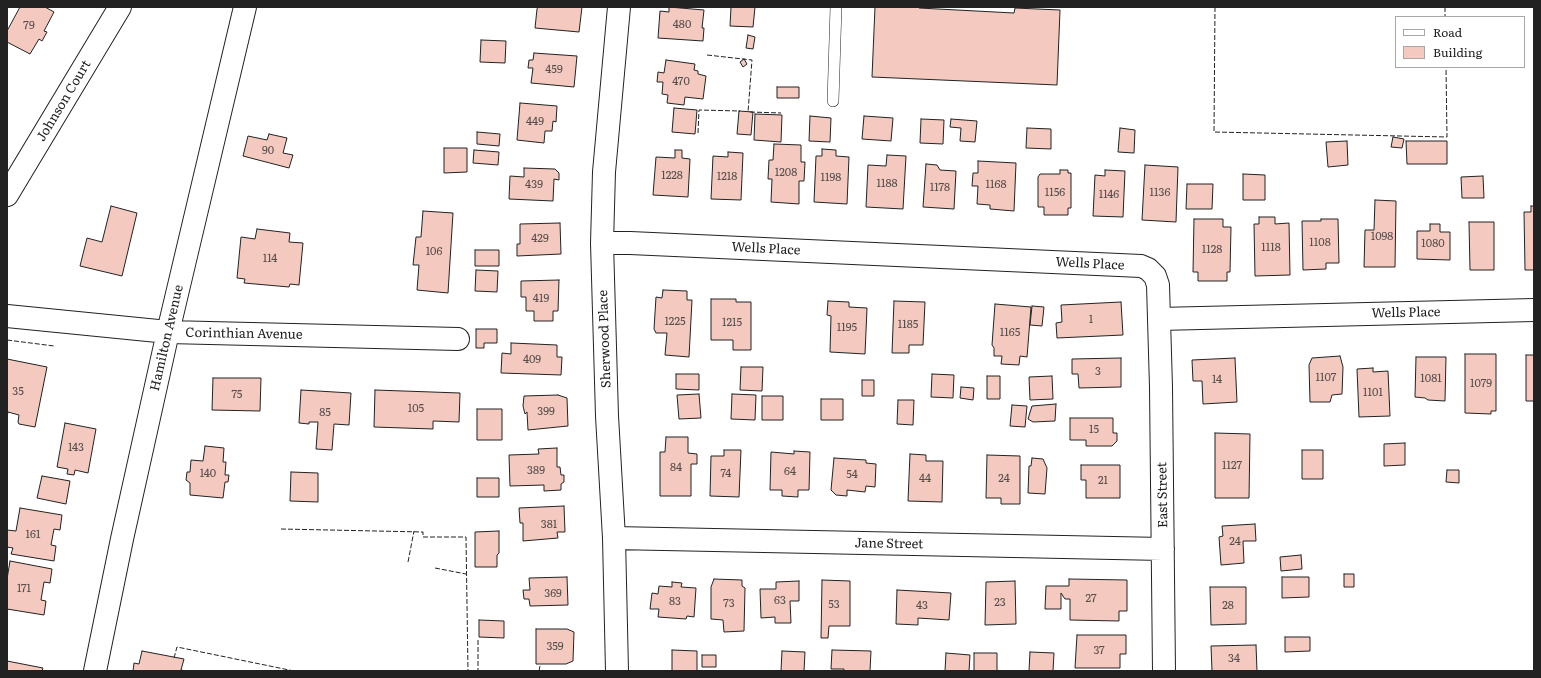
<!DOCTYPE html>
<html>
<head>
<meta charset="utf-8">
<style>
	body { margin:0 }
	#map { position:relative; width:1541px; height:678px; overflow:hidden; background:#fff; font-family:Literata,serif }
	canvas { display:block }
	.frame { position:absolute; inset:0; border:8px solid #222; pointer-events:none }
	.legend { position:absolute; left:1395px; top:16px; width:130px; height:52px; box-sizing:border-box; background:#fff; border:1px solid #a7a7a7; margin:0; padding:5px 7px; list-style:none; font-size:12px; color:#222 }
	.legend li { display:flex; align-items:center; gap:8px; height:20px }
	.legend b { width:20px; border:1px solid #a7a7a7 }
</style>
</head>
<body>
<div id="map">
<canvas width="1541" height="678"></canvas>
<div class="frame"></div>
<ul class="legend">
<li><b style="height:5px;background:#fff"></b>Road</li>
<li><b style="height:11px;background:#f3c9c0"></b>Building</li>
</ul>
</div>
<script>
const g = document.querySelector('canvas').getContext('2d');
g.lineJoin = 'round';
function fillPath(path, color) {
  g.fillStyle = color;
  g.fill(path, 'evenodd');
}
function toPath(rows) {
  const path = new Path2D();
  for (const r of rows) {
    path.moveTo(r[0], r[1]);
    for (let i = 2; i < r.length; i += 2) path.lineTo(r[i], r[i + 1]);
  }
  return path;
}
function strokePath(path, color, width, dash) {
  g.strokeStyle = color;
  g.lineWidth = width;
  g.lineCap = dash ? 'butt' : 'round';
  g.setLineDash(dash || []);
  g.stroke(path);
}
function drawText(font, color, halo, rows, align = 'center') {
  g.font = font + ' Literata,serif';
  g.lineWidth = 3;
  g.setLineDash([]);
  g.textBaseline = 'middle';
  g.strokeStyle = halo;
  g.fillStyle = color;
  for (const [text, x, y, turn = 0] of rows) {
    g.save();
    g.translate(x, y);
    g.rotate((+turn || 0) * Math.PI / 180);
    g.textAlign = isNaN(turn) ? turn : align;
    if (halo) g.strokeText(text, 0, 0);
    g.fillText(text, 0, 0);
    g.restore();
  }
}
const building = toPath([
	[20,7,45,7,54,12,44,31,47,32,42,41,39,39,30,54,7,42,7,31,20,7],
	[538,7,582,7,579,32,535,28,537,9,538,7],
	[669,7,704,10,702,28,704,28,703,41,658,38,660,11,669,12,669,7],
	[731,7,755,7,753,27,730,26,731,7],
	[875,7,919,7,919,8,1014,13,1015,8,1060,10,1057,85,872,77,875,7],
	[748,35,755,37,753,49,746,48,748,35],
	[481,40,506,41,505,63,480,62,481,40],
	[534,53,577,56,574,87,531,83,533,68,528,68,529,60,533,60,534,53],
	[744,59,747,64,743,67,740,62,744,59],
	[666,60,695,64,694,70,698,71,698,74,706,76,703,99,685,97,684,105,667,103,668,95,662,94,663,82,657,82,658,72,664,73,666,60],
	[777,87,799,87,799,98,777,98,777,87],
	[520,103,557,106,556,122,553,121,552,131,545,131,544,143,517,140,520,103],
	[674,108,697,110,695,134,672,132,674,108],
	[739,111,753,112,751,135,737,134,739,111],
	[755,114,782,115,781,142,754,140,755,114],
	[810,116,831,118,830,142,809,141,810,116],
	[864,116,893,118,891,141,862,139,864,116],
	[921,119,944,120,943,144,920,143,921,119],
	[951,119,977,121,975,142,960,141,961,128,950,127,951,119],
	[1027,128,1051,129,1051,149,1026,148,1027,128],
	[1120,128,1135,130,1134,153,1118,152,1120,128],
	[477,132,500,134,499,146,477,144,477,132],
	[269,134,287,138,283,153,293,155,289,168,243,156,248,136,267,140,269,134],
	[1393,137,1404,139,1402,148,1391,147,1393,137],
	[1347,141,1348,165,1328,167,1326,142,1347,141],
	[1406,141,1447,141,1447,164,1407,164,1406,141],
	[774,144,801,145,801,162,805,162,804,181,799,181,799,204,771,202,772,179,768,179,769,160,773,160,774,144],
	[444,148,467,148,467,172,444,173,444,148],
	[822,149,836,150,836,156,849,157,847,204,814,202,816,156,822,156,822,149],
	[474,150,499,152,498,165,473,163,474,150],
	[675,150,682,150,682,158,690,159,688,197,653,195,656,157,675,158,675,150],
	[728,152,743,153,741,200,711,199,713,156,728,157,728,152],
	[887,155,906,156,903,209,866,207,868,165,886,166,887,155],
	[978,161,1016,163,1014,211,990,209,990,205,977,204,978,186,972,186,973,173,978,173,978,161],
	[926,164,937,165,940,170,956,171,954,209,923,207,926,164],
	[1145,165,1178,167,1176,222,1142,220,1145,165],
	[524,168,555,169,559,173,559,180,554,179,553,201,509,199,510,176,524,177,524,168],
	[1060,170,1068,170,1068,173,1071,173,1071,208,1068,208,1068,215,1044,215,1044,207,1038,207,1038,177,1040,174,1060,174,1060,170],
	[1105,170,1125,171,1123,217,1093,216,1095,175,1105,176,1105,170],
	[1243,174,1265,175,1265,200,1243,200,1243,174],
	[1483,176,1484,198,1462,198,1461,177,1483,176],
	[1187,184,1213,184,1212,209,1186,209,1187,184],
	[1375,200,1396,201,1395,267,1364,267,1365,230,1374,230,1375,200],
	[111,206,137,213,122,276,80,266,87,238,102,242,111,206],
	[1531,206,1534,206,1534,270,1525,270,1524,212,1531,212,1531,206],
	[423,211,453,213,448,293,417,290,419,265,413,265,416,237,421,237,423,211],
	[1259,217,1275,217,1275,224,1289,223,1290,275,1255,276,1254,224,1259,224,1259,217],
	[1194,219,1223,219,1223,227,1231,227,1230,272,1227,272,1227,281,1198,281,1198,272,1193,272,1194,219],
	[1321,219,1338,219,1339,263,1326,263,1326,269,1303,270,1302,221,1321,221,1321,219],
	[1469,222,1494,222,1494,270,1470,270,1469,222],
	[560,223,561,254,517,256,517,244,520,244,520,224,560,223],
	[1430,224,1440,224,1440,232,1450,232,1450,260,1417,259,1417,231,1430,231,1430,224],
	[257,229,290,233,289,242,303,243,299,285,290,284,289,287,244,283,245,279,237,278,241,237,255,239,257,229],
	[475,250,499,250,499,266,475,266,475,250],
	[476,270,498,271,497,292,475,291,476,270],
	[559,280,558,311,553,311,553,321,534,321,534,311,526,311,526,297,521,297,521,281,559,280],
	[663,290,687,291,687,300,692,300,689,357,665,355,667,333,656,333,654,329,656,297,662,298,663,290],
	[711,299,736,299,736,302,751,302,751,350,733,350,733,340,711,340,711,299],
	[828,301,849,302,849,307,867,308,865,354,830,352,831,316,827,315,828,301],
	[894,301,925,302,923,345,909,345,909,353,892,353,894,301],
	[1121,302,1123,335,1057,338,1056,323,1062,322,1061,305,1121,302],
	[995,304,1031,307,1027,357,1020,356,1019,365,1001,364,1002,356,994,356,994,348,992,345,995,304],
	[1032,306,1044,307,1042,326,1030,325,1032,306],
	[476,329,497,329,497,343,484,343,484,348,476,348,476,329],
	[511,343,557,345,557,357,562,357,561,375,501,373,502,353,511,354,511,343],
	[1465,354,1496,354,1496,411,1491,411,1491,414,1465,413,1465,354],
	[1526,355,1534,355,1534,401,1526,401,1526,355],
	[1340,356,1343,367,1342,394,1332,395,1330,402,1310,402,1309,365,1312,358,1340,356],
	[1416,357,1446,357,1445,401,1428,400,1425,398,1415,397,1416,357],
	[1121,358,1121,387,1079,388,1078,374,1072,374,1072,359,1121,358],
	[1235,358,1237,402,1203,404,1202,381,1193,381,1192,360,1235,358],
	[7,359,47,367,35,427,19,424,18,422,19,415,8,412,7,417,7,359],
	[741,367,763,367,762,391,740,390,741,367],
	[1373,368,1373,372,1388,371,1390,416,1359,417,1357,369,1373,368],
	[676,374,699,374,699,390,676,389,676,374],
	[932,374,954,375,953,398,931,397,932,374],
	[987,376,1000,376,1000,399,987,399,987,376],
	[1052,376,1053,399,1030,400,1029,377,1052,376],
	[213,378,261,378,260,411,212,410,213,378],
	[862,380,874,380,874,396,862,396,862,380],
	[961,387,974,388,973,400,960,398,961,387],
	[301,390,351,393,349,425,334,424,332,450,316,449,318,422,309,422,309,424,299,423,301,390],
	[375,390,460,393,459,422,433,421,433,429,374,427,375,390],
	[699,394,701,418,679,419,677,395,699,394],
	[732,394,756,395,755,420,731,419,732,394],
	[558,395,567,398,568,426,528,430,527,412,525,414,523,406,524,396,558,395],
	[762,396,783,396,783,420,762,420,762,396],
	[821,399,843,399,843,420,821,420,821,399],
	[898,400,914,400,913,425,897,424,898,400],
	[1056,404,1055,421,1033,422,1028,419,1032,406,1056,404],
	[1012,405,1027,406,1025,427,1010,426,1012,405],
	[477,409,502,409,502,440,477,440,477,409],
	[1070,418,1113,418,1113,433,1117,433,1117,441,1112,446,1086,446,1086,440,1070,440,1070,418],
	[65,423,96,429,88,473,75,470,74,475,67,474,68,469,57,467,65,423],
	[1215,433,1250,434,1249,498,1215,498,1215,433],
	[666,437,688,437,688,453,697,454,697,464,691,464,691,496,660,496,660,452,665,452,666,437],
	[1405,443,1405,465,1384,466,1384,444,1405,443],
	[205,446,224,448,223,462,226,462,225,475,229,475,228,482,225,482,223,498,190,495,190,483,186,480,187,472,190,472,191,460,203,461,205,446],
	[557,448,557,467,560,467,561,475,564,475,564,482,561,484,561,490,544,491,544,485,510,486,509,455,539,454,538,449,557,448],
	[724,450,741,450,739,497,710,496,711,456,724,456,724,450],
	[1302,450,1323,450,1323,479,1302,479,1302,450],
	[794,451,810,452,809,490,798,490,798,497,782,496,782,490,770,490,771,452,794,454,794,451],
	[910,454,926,455,926,461,943,461,942,502,908,501,910,454],
	[987,455,1020,456,1020,504,1001,504,1001,498,986,498,987,455],
	[834,458,866,460,866,463,876,464,875,487,866,486,865,492,847,490,847,496,836,495,831,490,834,458],
	[1032,458,1043,459,1047,468,1045,494,1028,493,1029,466,1031,466,1032,458],
	[1081,465,1120,465,1120,498,1086,498,1086,480,1081,480,1081,465],
	[1447,470,1459,470,1459,483,1446,482,1447,470],
	[291,472,318,473,318,502,290,501,291,472],
	[42,476,70,481,66,504,37,498,42,476],
	[477,478,499,478,499,497,477,497,477,478],
	[564,506,565,532,557,532,558,538,523,541,523,523,520,523,519,508,564,506],
	[20,508,62,515,60,530,54,529,51,545,56,546,54,561,11,554,13,548,7,547,7,530,16,531,20,508],
	[1255,524,1256,541,1243,541,1244,563,1221,565,1219,537,1223,536,1222,526,1255,524],
	[499,531,499,553,497,555,497,567,475,567,475,532,499,531],
	[1301,555,1302,569,1281,571,1280,557,1301,555],
	[10,561,52,569,50,583,44,582,41,600,46,601,44,615,7,609,7,579,10,561],
	[1344,574,1354,574,1354,587,1344,587,1344,574],
	[567,577,568,605,530,606,529,599,524,599,523,590,530,590,529,578,567,577],
	[1282,577,1309,577,1309,597,1282,598,1282,577],
	[714,579,742,580,742,586,745,588,744,631,724,632,723,620,711,619,711,587,714,579],
	[1069,579,1127,580,1127,611,1119,611,1119,621,1070,620,1070,599,1065,599,1061,593,1061,609,1045,609,1046,586,1069,586,1069,579],
	[822,580,850,581,850,626,829,626,828,638,821,638,822,580],
	[799,581,799,601,790,601,791,623,775,623,775,617,761,618,760,589,776,589,776,582,799,581],
	[1015,581,1016,624,985,625,986,582,1015,581],
	[672,582,682,583,681,587,696,588,694,617,687,616,686,619,658,617,659,609,650,609,652,593,658,594,659,586,672,587,672,582],
	[1210,587,1246,587,1246,624,1211,625,1210,587],
	[897,590,951,593,949,620,918,618,918,625,896,624,897,590],
	[479,620,504,621,504,638,479,637,479,620],
	[536,629,567,629,574,632,573,661,566,664,536,664,536,629],
	[1077,635,1126,635,1126,654,1120,654,1120,668,1075,668,1077,635],
	[1285,637,1310,637,1310,651,1285,652,1285,637],
	[1256,645,1257,671,1212,671,1211,646,1256,645],
	[672,650,697,651,697,671,672,671,672,650],
	[832,650,871,651,870,671,844,671,844,669,831,669,832,650],
	[142,651,184,659,181,670,186,671,133,671,134,663,139,664,142,651],
	[782,651,805,652,804,671,781,671,782,651],
	[1030,652,1054,653,1053,671,1029,671,1030,652],
	[946,653,970,655,969,671,945,671,946,653],
	[974,653,997,653,997,671,974,671,974,653],
	[702,655,716,655,716,667,702,667,702,655],
	[7,661,43,668,42,671,7,671,7,661]
]);
fillPath(building, '#f3c9c0');
strokePath(building, '#222', 1);
const service = toPath([
	[833,101,836,7]
]);
const minor = toPath([
	[7,195,120,7],
	[602,243,630,243,1141,266,1148,269,1155,276,1158,285,1161,387,1164,671],
	[7,316,168,332,458,339],
	[1159,319,1534,310],
	[614,538,1163,549],
	[95,671,122,539,168,332,245,7],
	[617,671,614,538,607,416,602,243,604,172,619,7]
]);
strokePath(service, '#222', 12);
strokePath(minor, '#222', 24);
strokePath(service, '#fff', 11);
strokePath(minor, '#fff', 22);
strokePath(toPath([
	[1215,7,1214,132,1447,137,1446,67],
	[1445,7,1445,17],
	[707,55,752,60,748,112],
	[750,112,781,113],
	[698,133,699,110,740,111],
	[7,340,54,346],
	[281,529,423,532,423,537,466,537,468,671],
	[408,562,414,531],
	[435,568,466,574],
	[478,640,478,671],
	[174,658,177,647,294,671],
	[539,671,540,666]
]), '#222', 1, [5, 2]);
drawText('11px', '#564c4a', null, [
	["480",682,25],
	["79",29,26],
	["459",554,70],
	["470",681,82],
	["449",535,122],
	["90",268,151],
	["1208",786,173],
	["1228",672,176],
	["1218",727,177],
	["1198",831,178],
	["1188",887,184],
	["439",534,185],
	["1168",996,185],
	["1178",940,188],
	["1156",1055,193],
	["1136",1160,193],
	["1146",1109,195],
	["1098",1382,237],
	["429",540,239],
	["1108",1320,243],
	["1080",1433,244],
	["1118",1271,248],
	["1128",1212,250],
	["106",434,252],
	["114",270,259],
	["419",541,299],
	["1",1091,320],
	["1225",675,322],
	["1215",732,323],
	["1185",908,325],
	["1195",847,328],
	["1165",1010,333],
	["409",532,360],
	["3",1098,372],
	["1107",1326,378],
	["1081",1431,379],
	["14",1217,380],
	["1079",1481,384],
	["35",18,392],
	["1101",1373,393],
	["75",237,395],
	["105",416,409],
	["399",546,412],
	["85",325,413],
	["15",1094,430],
	["143",76,448],
	["1127",1232,466],
	["84",676,468],
	["389",536,471],
	["64",790,472],
	["140",208,474],
	["74",726,474],
	["54",852,475],
	["44",925,479],
	["24",1004,479],
	["21",1103,481],
	["381",549,525],
	["161",33,535],
	["24",1235,542],
	["171",24,589],
	["369",553,594],
	["27",1091,599],
	["63",780,601],
	["83",675,602],
	["23",1000,603],
	["73",729,604],
	["53",834,605],
	["43",922,606],
	["28",1228,606],
	["359",555,647],
	["37",1099,651],
	["34",1234,659]
]);
drawText('13px', '#222', '#fff', [
	["Johnson Court",64,101,-59],
	["Wells Place",766,249,3],
	["Wells Place",1090,264,3],
	["Wells Place",1406,313,-1],
	["Corinthian Avenue",244,334,1],
	["Hamilton Avenue",167,338,-77],
	["Sherwood Place",605,339,-92],
	["East Street",1163,495,-91],
	["Jane Street",889,544,1]
]);
</script>
</body>
</html>
